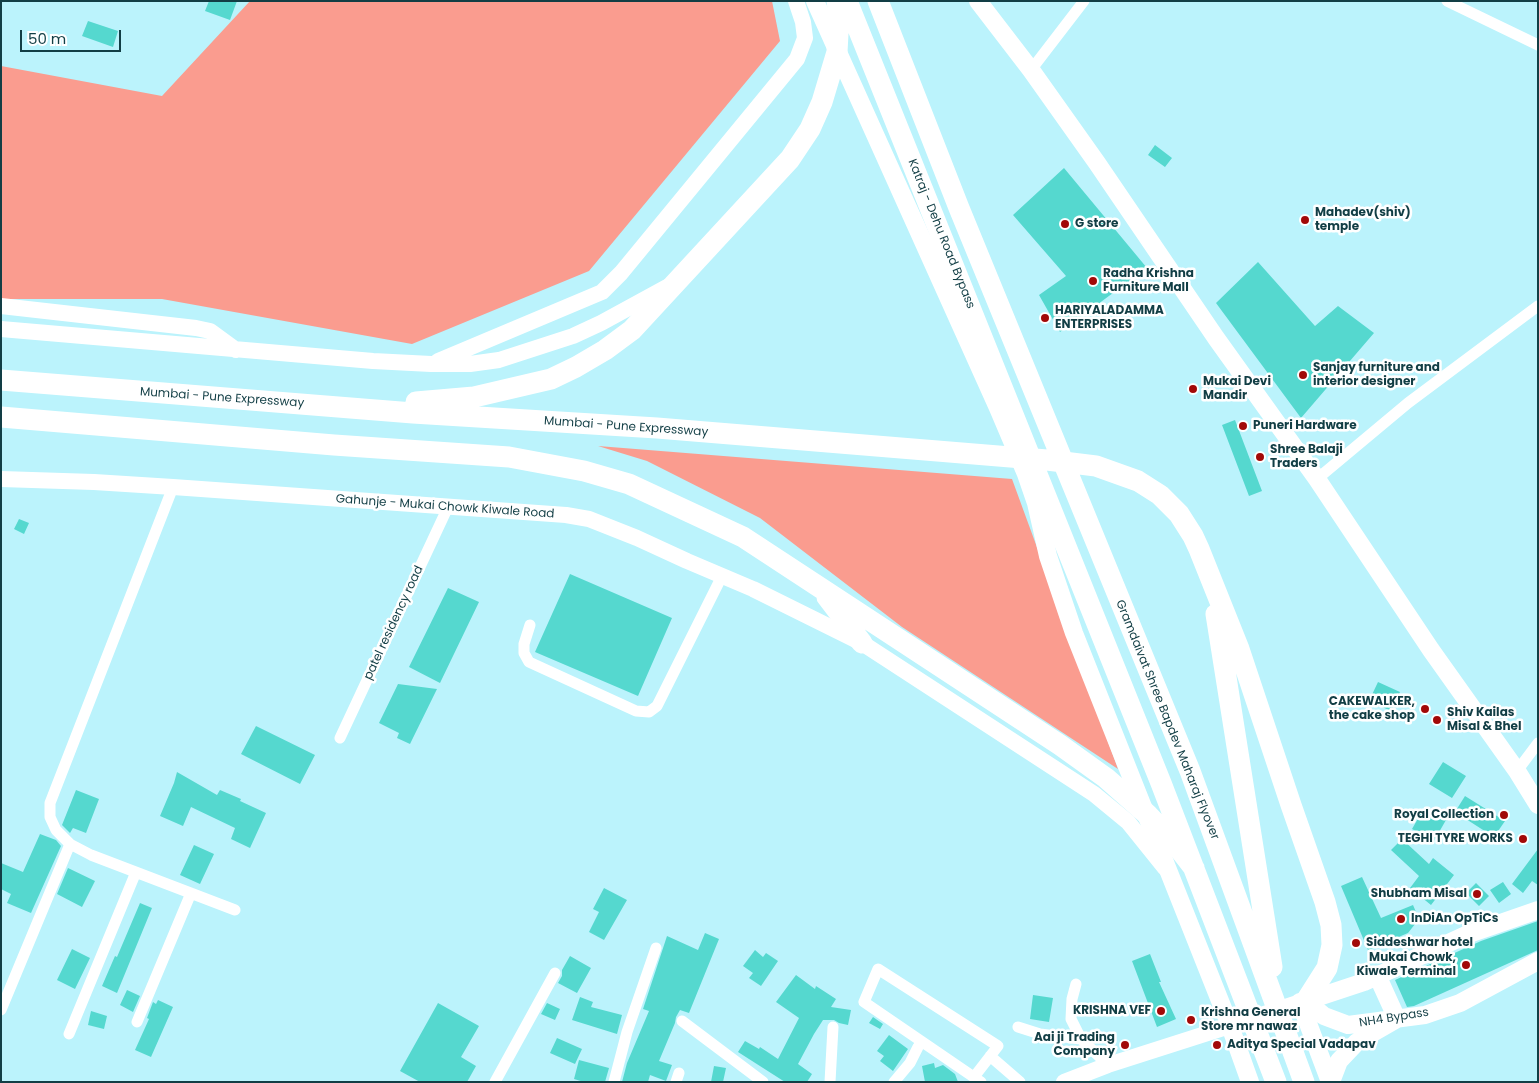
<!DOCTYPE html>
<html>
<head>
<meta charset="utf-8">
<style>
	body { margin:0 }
	#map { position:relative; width:1539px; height:1083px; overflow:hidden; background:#bbf3fc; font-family:Poppins,sans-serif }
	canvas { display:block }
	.frame { position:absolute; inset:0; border:2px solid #123e45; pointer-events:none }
	.scale { position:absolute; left:20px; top:30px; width:101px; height:22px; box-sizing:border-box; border:2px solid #123e45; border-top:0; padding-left:6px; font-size:15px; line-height:18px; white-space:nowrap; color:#123e45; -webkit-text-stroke:4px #fff; paint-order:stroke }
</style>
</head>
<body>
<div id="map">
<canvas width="1539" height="1083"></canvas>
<div class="frame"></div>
<div class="scale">50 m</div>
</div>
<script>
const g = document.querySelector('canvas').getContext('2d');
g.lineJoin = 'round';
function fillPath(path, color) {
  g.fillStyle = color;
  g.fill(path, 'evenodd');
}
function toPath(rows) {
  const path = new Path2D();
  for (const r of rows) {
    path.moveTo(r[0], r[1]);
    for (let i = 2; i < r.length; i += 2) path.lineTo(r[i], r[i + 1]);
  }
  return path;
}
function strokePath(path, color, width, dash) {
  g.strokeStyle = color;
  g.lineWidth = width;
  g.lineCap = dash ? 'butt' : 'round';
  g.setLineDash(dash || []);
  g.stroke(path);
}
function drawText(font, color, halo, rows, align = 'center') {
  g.font = font + ' Poppins,sans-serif';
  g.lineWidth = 5;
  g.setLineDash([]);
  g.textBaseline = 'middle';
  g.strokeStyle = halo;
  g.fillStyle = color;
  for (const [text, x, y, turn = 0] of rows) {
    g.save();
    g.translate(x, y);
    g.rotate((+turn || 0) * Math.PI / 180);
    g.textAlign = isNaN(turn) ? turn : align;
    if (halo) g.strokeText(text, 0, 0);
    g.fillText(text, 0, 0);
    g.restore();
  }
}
fillPath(toPath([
	[250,1,772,1,780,41,589,271,412,344,162,299,1,299,1,66,162,96],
	[598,446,1012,479,1118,769,902,627,760,518,647,461]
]), '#fa9c8f');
fillPath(toPath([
	[209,1,237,1,230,20,205,11],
	[88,21,118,31,113,47,82,36],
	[1155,145,1172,158,1165,167,1148,155],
	[1064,168,1147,268,1060,332,1039,295,1066,276,1013,215],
	[1258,262,1315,326,1338,306,1374,333,1301,418,1216,303],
	[1235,420,1262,491,1249,496,1222,425],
	[19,519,29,523,24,534,14,529],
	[570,574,672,618,638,696,535,652],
	[448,588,479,602,440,683,409,667],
	[1378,682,1400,692,1391,711,1369,701],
	[398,684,437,689,410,744,397,738,399,733,379,723],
	[256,726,315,755,300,784,241,754],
	[1443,762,1466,776,1452,798,1429,784],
	[177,772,217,795,220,790,241,799,240,801,266,813,250,848,231,839,235,828,191,807,183,826,160,816,174,783],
	[76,790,99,799,86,833,73,828,70,833,62,825],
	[1465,796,1505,821,1494,837,1455,812],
	[1424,808,1446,820,1434,841,1412,829],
	[40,834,56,840,61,846,31,913,7,903,11,894,1,889,1,863,23,872],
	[1402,839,1429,864,1433,858,1454,875,1431,905,1410,888,1419,876,1391,850],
	[194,845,214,854,200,884,180,875],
	[1538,849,1538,885,1532,881,1523,893,1512,884],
	[68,868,95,881,82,907,57,894],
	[1362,877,1381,918,1413,905,1419,919,1408,933,1368,950,1341,886],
	[1503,882,1511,894,1499,903,1490,890],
	[1476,883,1489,896,1479,906,1466,893],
	[604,888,627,900,604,940,589,932,599,912,593,909],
	[140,903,152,908,117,993,102,986,115,956,117,957],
	[1538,921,1538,950,1414,1006,1407,1007,1395,980,1481,941],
	[705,933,719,939,689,1013,680,1010,676,1017,675,1023,659,1061,672,1065,666,1081,650,1075,648,1082,622,1082,627,1063,649,1011,643,1009,667,936,698,950],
	[72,949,90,958,75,989,57,980],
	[755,950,763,957,766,953,778,961,761,986,749,978,753,973,743,966],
	[1150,954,1161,982,1159,982,1176,1019,1157,1027,1132,961],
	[570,956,591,968,577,993,558,983,562,976,562,970],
	[796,975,815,989,816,986,836,999,831,1007,851,1010,848,1025,839,1023,834,1020,823,1020,814,1034,798,1064,812,1074,807,1082,785,1082,738,1052,745,1041,759,1049,760,1047,778,1059,799,1018,776,1002],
	[127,990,140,996,133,1012,120,1005],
	[1033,995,1053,998,1049,1022,1030,1019],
	[580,997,593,1002,591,1007,622,1015,617,1034,572,1020],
	[158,1000,173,1007,151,1057,135,1050,149,1019,147,1018,153,1002,156,1004],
	[438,1003,479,1026,461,1057,476,1066,467,1082,420,1082,400,1071],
	[547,1003,560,1009,555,1020,541,1014],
	[91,1011,107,1016,104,1029,88,1025],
	[873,1017,883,1024,880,1029,869,1023],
	[889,1035,908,1049,893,1071,880,1061,884,1056,877,1051],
	[557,1038,582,1049,575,1064,550,1053],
	[579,1060,609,1068,605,1082,584,1082,574,1079],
	[934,1063,935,1068,943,1065,955,1074,958,1082,925,1082,922,1066],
	[714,1066,726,1068,723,1082,711,1082]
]), '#55d8cf');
strokePath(toPath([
	[1447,1,1538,45],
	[1031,70,1084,1],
	[1317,479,1408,403,1538,306],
	[173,487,50,803,50,817,56,830,70,844,91,855,235,910],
	[530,625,524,644,524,653,529,662,636,711,649,712,657,706,722,576],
	[340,738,448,507],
	[1517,771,1538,743],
	[1076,984,1072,999,1071,1019,1081,1039,1108,1065],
	[1,1010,70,844],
	[682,1021,763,1082],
	[137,1022,191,893],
	[1018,1027,1040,1034,1081,1039],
	[69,1034,136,872],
	[990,1056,1020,1082],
	[974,1077,998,1046,878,969,864,1002,981,1082],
	[495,1082,555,973],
	[614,1082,627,1032,656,948],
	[676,1082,679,1073],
	[830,1082,833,1027],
	[894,1082,910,1063,918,1047]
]), '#fff', 11);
strokePath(toPath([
	[1,306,196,328,210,331,236,350],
	[1,329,373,361,431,364,470,364,499,360,573,336,601,323,667,287],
	[438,361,602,292,621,273,797,59,805,38,803,22,796,1],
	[1,479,94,482,173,487,566,515,589,519,637,538,687,561,753,589,862,643,1094,794,1128,822,1165,868],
	[1064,1082,1108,1065,1230,1026]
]), '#fff', 16);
strokePath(toPath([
	[815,1,998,408,1026,474,1036,503,1048,556,1074,633,1230,1026,1250,1082],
	[978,1,1031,70,1097,163,1216,338,1317,479,1431,650,1517,771,1538,805],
	[1306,1001,1324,1016,1348,1025,1425,1015,1460,1003,1538,961],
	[1300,1002,1330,1082],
	[1240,1023,1364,982,1466,935,1538,910],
	[1331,1082,1339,1061,1357,1042,1397,1019,1377,975]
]), '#fff', 18);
strokePath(toPath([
	[847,1,1161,783,1276,1082],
	[878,1,959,208,1190,771,1304,1082],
	[1,380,413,413,657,428,1047,460,1096,466,1138,481,1160,495,1179,514,1193,536,1199,549,1239,649,1291,805,1325,902,1331,925,1332,945,1327,968,1306,1001],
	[416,402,474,397,551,379,576,367,605,350,632,330,790,159,810,129,822,102,837,52,839,15,837,1],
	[1,417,334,445,509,457,584,471,629,484,743,537,1060,745,1106,778,1148,815,1173,841,1194,868],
	[827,597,862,643],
	[1216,614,1272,967]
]), '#fff', 21);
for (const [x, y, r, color] of [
	[1305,220,5,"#a20908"],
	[1065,224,5,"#a20908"],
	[1093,281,5,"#a20908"],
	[1045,318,5,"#a20908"],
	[1303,375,5,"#a20908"],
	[1193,389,5,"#a20908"],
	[1243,426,5,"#a20908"],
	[1260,457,5,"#a20908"],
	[1425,709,5,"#a20908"],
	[1437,720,5,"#a20908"],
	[1504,815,5,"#a20908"],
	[1523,839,5,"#a20908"],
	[1477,894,5,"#a20908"],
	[1401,919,5,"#a20908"],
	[1356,943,5,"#a20908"],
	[1466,965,5,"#a20908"],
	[1161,1011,5,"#a20908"],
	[1191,1020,5,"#a20908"],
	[1125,1045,5,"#a20908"],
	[1217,1045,5,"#a20908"]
]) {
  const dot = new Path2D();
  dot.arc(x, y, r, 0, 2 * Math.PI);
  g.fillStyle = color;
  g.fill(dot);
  strokePath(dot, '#fff', 2);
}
drawText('bold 12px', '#123e45', '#fff', [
	["Mahadev(shiv)",1315,213],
	["temple",1315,227],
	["G store",1075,224],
	["Radha Krishna",1103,274],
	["Furniture Mall",1103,288],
	["HARIYALADAMMA",1055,311],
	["ENTERPRISES",1055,325],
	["Sanjay furniture and",1313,368],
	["interior designer",1313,382],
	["Mukai Devi",1203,382],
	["Mandir",1203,396],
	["Puneri Hardware",1253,426],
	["Shree Balaji",1270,450],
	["Traders",1270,464],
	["CAKEWALKER,",1415,702,"right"],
	["the cake shop",1415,716,"right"],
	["Shiv Kailas",1447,713],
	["Misal & Bhel",1447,727],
	["Royal Collection",1494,815,"right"],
	["TEGHI TYRE WORKS",1513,839,"right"],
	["Shubham Misal",1467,894,"right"],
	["InDiAn OpTiCs",1411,919],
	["Siddeshwar hotel",1366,943],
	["Mukai Chowk,",1456,958,"right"],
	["Kiwale Terminal",1456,972,"right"],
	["KRISHNA VEF",1151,1011,"right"],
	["Krishna General",1201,1013],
	["Store mr nawaz",1201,1027],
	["Aai ji Trading",1115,1038,"right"],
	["Company",1115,1052,"right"],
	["Aditya Special Vadapav",1227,1045]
], 'left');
drawText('12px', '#123e45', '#fff', [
	["Katraj - Dehu Road Bypass",941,234,68],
	["Mumbai - Pune Expressway",222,398,4],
	["Mumbai - Pune Expressway",626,427,4],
	["Gahunje - Mukai Chowk Kiwale Road",445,507,4],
	["patel residency road",394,623,-65],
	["Gramdaivat Shree Bapdev Maharaj Flyover",1167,720,68],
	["NH4 Bypass",1394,1018,-9]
]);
</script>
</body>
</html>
